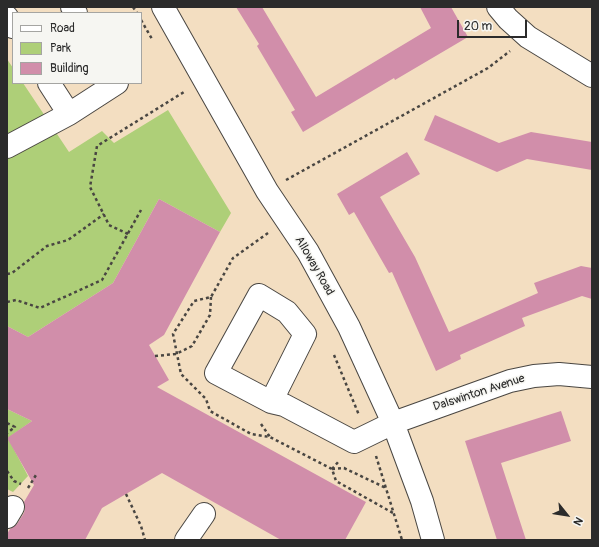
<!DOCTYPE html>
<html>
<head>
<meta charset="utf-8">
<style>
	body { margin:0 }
	#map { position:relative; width:599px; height:547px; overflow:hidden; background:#f3dec1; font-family:Pangolin,sans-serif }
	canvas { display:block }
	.frame { position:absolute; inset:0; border:8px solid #2b2b2b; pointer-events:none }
	.legend { position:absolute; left:12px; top:12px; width:130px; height:72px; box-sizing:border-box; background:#f6f6f2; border:1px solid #a5a5a2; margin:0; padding:5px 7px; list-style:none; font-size:12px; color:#2b2b2b }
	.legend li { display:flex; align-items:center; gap:8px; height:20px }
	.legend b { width:20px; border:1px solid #a5a5a2 }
	.north { position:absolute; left:547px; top:495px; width:40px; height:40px; -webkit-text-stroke:3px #f6f6f2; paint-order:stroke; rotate:120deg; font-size:11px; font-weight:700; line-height:16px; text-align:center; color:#2b2b2b }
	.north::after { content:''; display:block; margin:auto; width:14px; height:18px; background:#2b2b2b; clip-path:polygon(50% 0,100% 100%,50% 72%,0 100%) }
	.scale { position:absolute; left:457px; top:20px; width:70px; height:18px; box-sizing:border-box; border:2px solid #2b2b2b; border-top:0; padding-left:5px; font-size:12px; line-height:14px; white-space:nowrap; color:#2b2b2b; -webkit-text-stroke:3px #f6f6f2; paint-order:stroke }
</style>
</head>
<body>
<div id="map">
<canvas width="599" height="547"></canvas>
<div class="frame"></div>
<ul class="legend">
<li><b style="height:5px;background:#fff"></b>Road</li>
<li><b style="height:11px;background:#aecf78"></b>Park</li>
<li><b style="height:11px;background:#d18eaa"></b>Building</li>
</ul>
<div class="north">N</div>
<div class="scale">20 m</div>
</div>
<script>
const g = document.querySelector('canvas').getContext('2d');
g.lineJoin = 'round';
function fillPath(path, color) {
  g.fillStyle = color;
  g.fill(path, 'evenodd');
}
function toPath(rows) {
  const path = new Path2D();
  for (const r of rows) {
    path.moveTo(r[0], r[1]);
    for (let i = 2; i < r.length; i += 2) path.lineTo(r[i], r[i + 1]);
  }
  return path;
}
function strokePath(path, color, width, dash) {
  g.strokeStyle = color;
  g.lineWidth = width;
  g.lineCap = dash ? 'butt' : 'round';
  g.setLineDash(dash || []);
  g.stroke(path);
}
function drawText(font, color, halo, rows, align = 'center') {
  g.font = font + ' Pangolin,sans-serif';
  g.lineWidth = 3;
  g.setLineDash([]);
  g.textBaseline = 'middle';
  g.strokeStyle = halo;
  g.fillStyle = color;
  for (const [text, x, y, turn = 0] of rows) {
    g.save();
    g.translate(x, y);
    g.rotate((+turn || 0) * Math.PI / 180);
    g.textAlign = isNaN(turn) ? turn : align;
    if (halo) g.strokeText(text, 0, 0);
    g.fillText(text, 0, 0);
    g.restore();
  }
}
fillPath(toPath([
	[7,59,13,68,13,83,23,83,69,152,102,131,114,143,168,110,231,213,220,232,159,199,113,283,28,337,7,326],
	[7,409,32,421,8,438,28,476,13,492,7,489]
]), '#aecf78');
fillPath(toPath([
	[236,7,262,7,316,97,431,28,420,7,451,7,468,37,395,80,394,78,303,132,291,112,295,110,257,46,259,44],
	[435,115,499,143,531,132,592,142,592,170,527,159,497,172,424,140],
	[407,152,420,174,380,197,415,257,449,332,538,293,534,283,581,266,592,268,592,299,582,296,522,318,525,326,460,355,461,359,436,371,392,272,389,273,354,212,349,215,337,194],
	[159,199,220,232,164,335,149,345,169,380,157,387,366,502,345,540,281,540,162,473,102,508,85,540,7,540,7,534,10,529,17,524,24,513,25,508,24,502,34,485,7,438,32,421,7,409,7,326,28,337,113,283],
	[561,411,571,441,501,463,526,540,497,540,465,441]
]), '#d18eaa');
const minor = toPath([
	[72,7,76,13],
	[163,7,267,191,308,252,349,327,393,423,422,501,433,540],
	[498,7,508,19,528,37,592,76],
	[7,17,13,27],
	[49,83,69,114,117,83],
	[7,147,69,114],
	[259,295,287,312,305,334,271,402,216,373,259,295],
	[271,402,284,405,354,442,393,423,510,381,534,376,559,374,592,377],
	[7,517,13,507],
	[186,540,204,514]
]);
strokePath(minor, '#494642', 24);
strokePath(toPath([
	[133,7,137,13],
	[141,20,152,39],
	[286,180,488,68,510,51],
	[268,233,233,258,211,297,194,301,173,334,181,374,206,399,210,411,251,434,270,437,332,469,336,481,393,513],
	[128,234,109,225,90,187,97,146,184,92],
	[7,274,12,273,47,246,68,240,104,214],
	[7,302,16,300,40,308,102,280,141,210],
	[334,355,359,415],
	[155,356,176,354,192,346,210,315,211,297],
	[7,423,15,427,7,433],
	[261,424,270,437],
	[376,456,402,540],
	[332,469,344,468,386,488],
	[332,469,339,461],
	[7,471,14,481,21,484],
	[28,488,36,475],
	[126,494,141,526,145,540]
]), '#494642', 2.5, [3, 3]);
strokePath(minor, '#fff', 22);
drawText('12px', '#2b2b2b', '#f6f6f2', [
	["Alloway Road",314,266,60],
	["Dalswinton Avenue",479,393,-18]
]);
</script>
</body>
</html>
